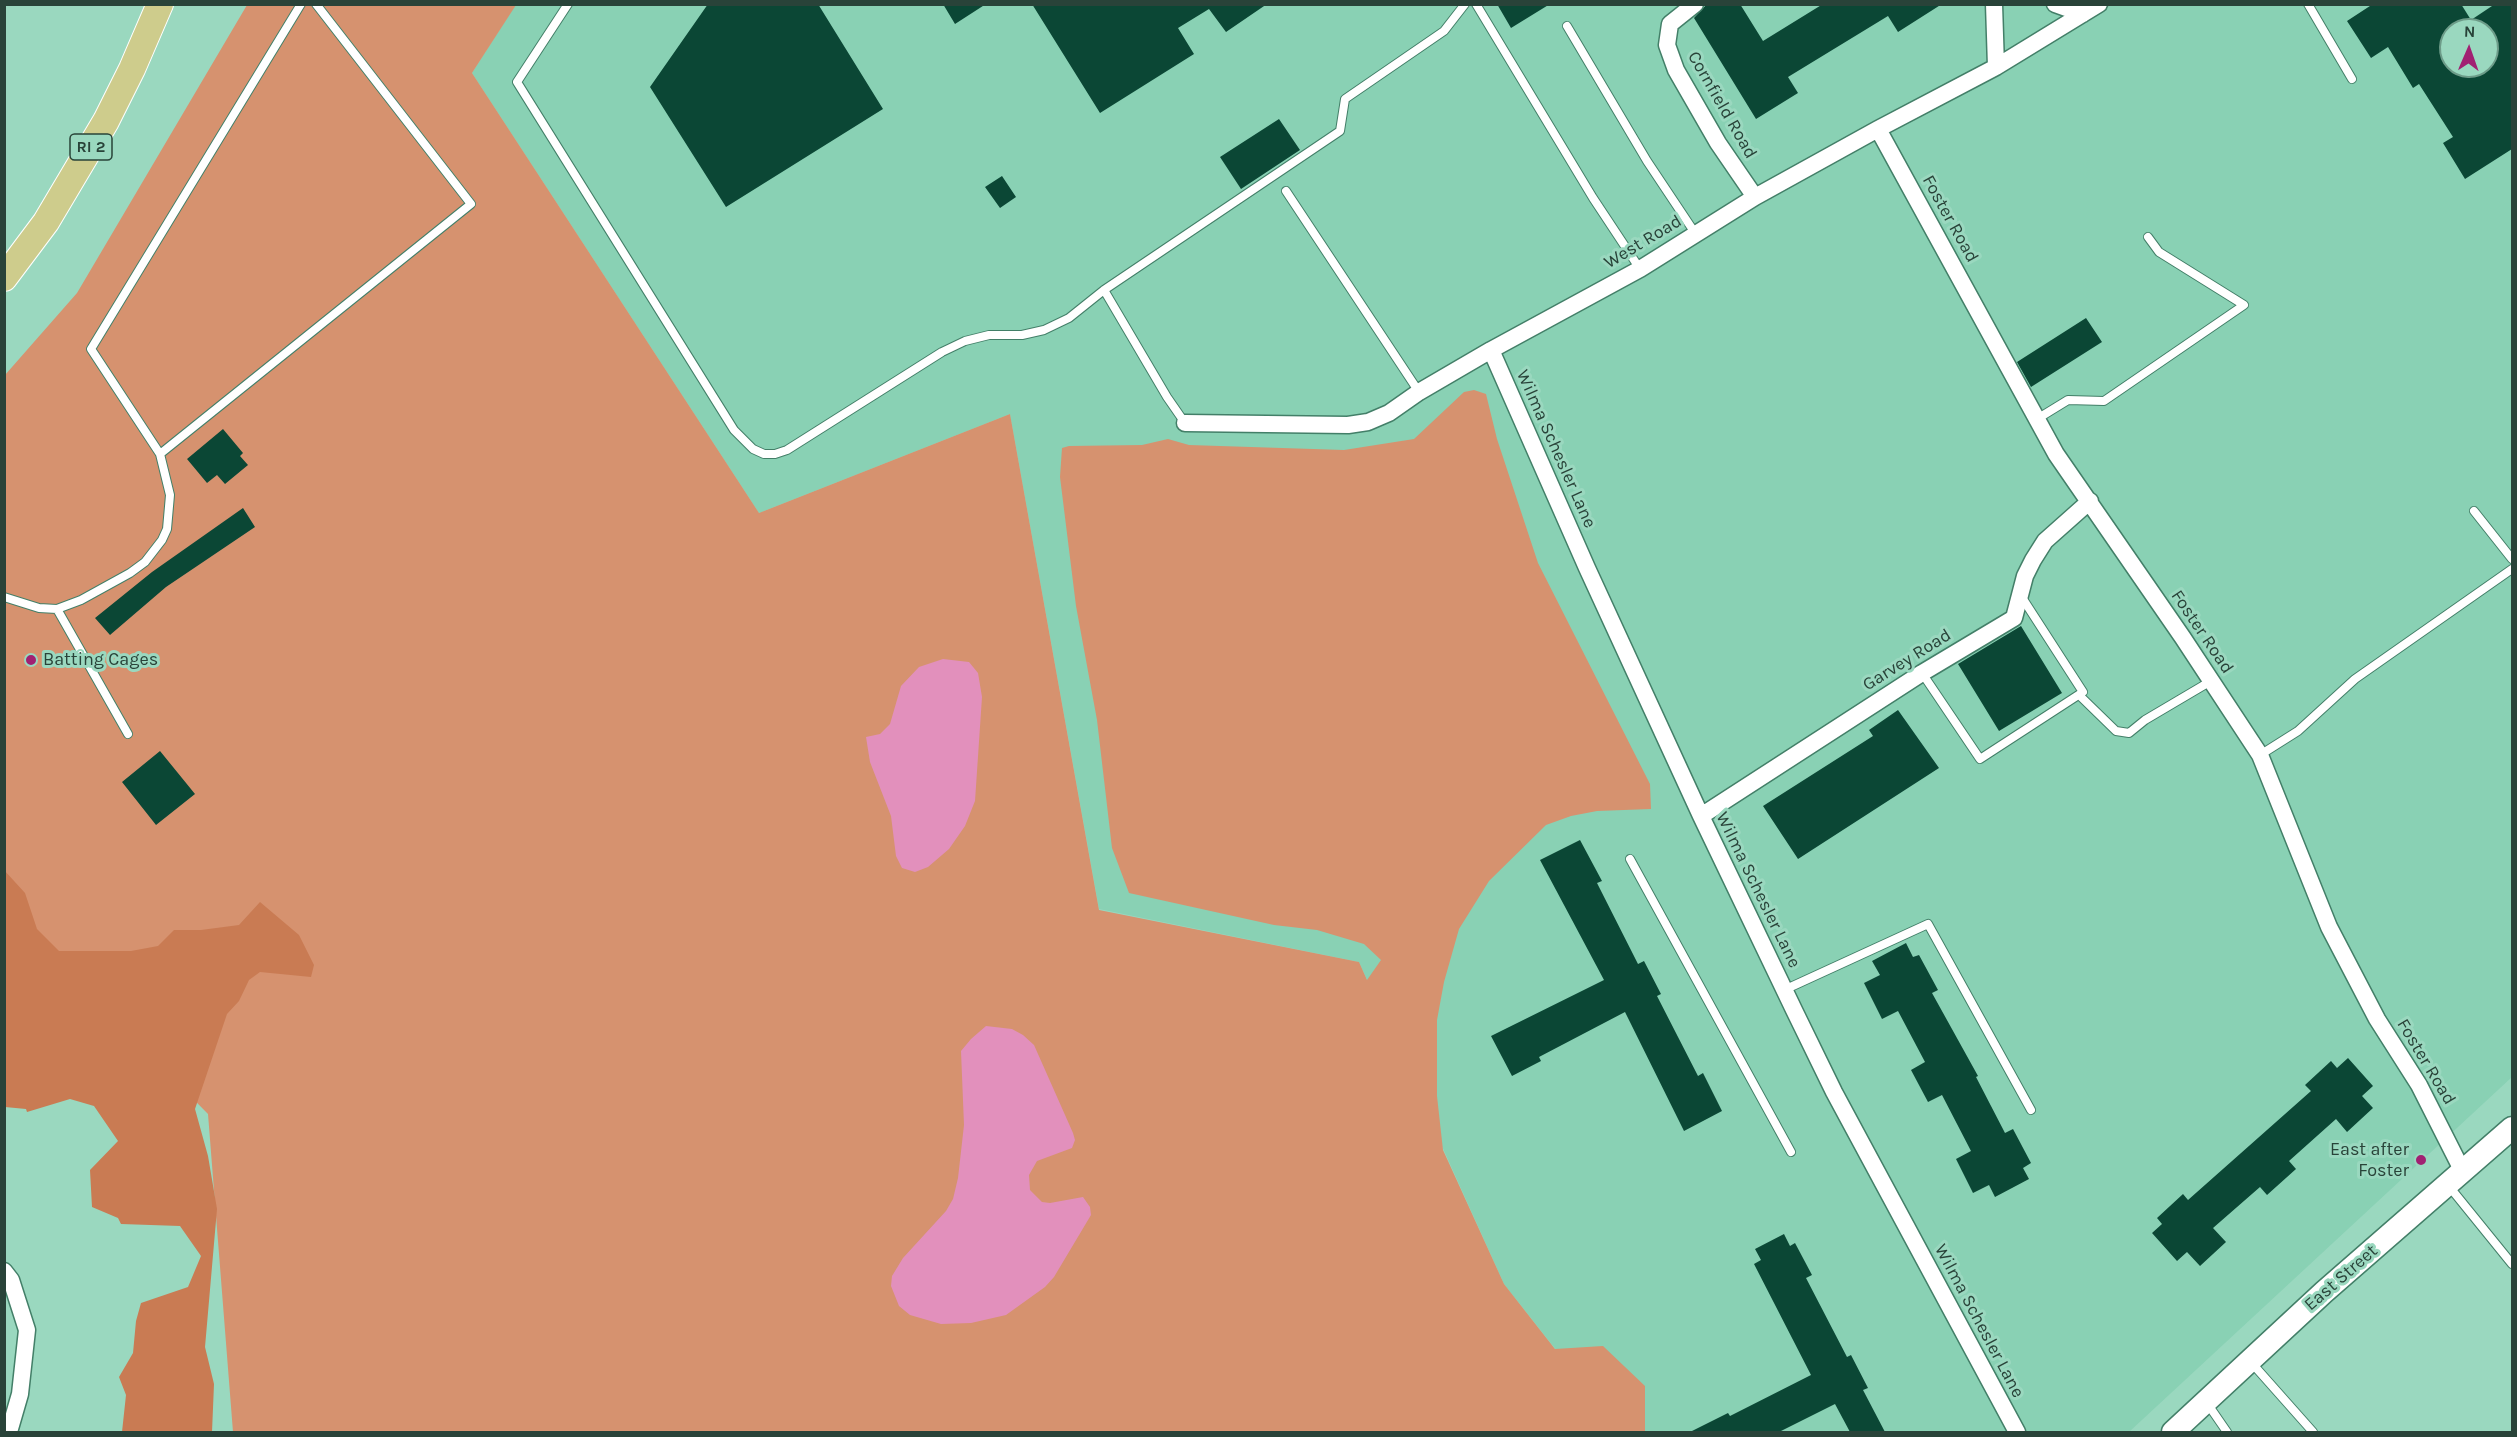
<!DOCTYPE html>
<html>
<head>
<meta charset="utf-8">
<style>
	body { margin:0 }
	#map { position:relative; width:2517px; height:1437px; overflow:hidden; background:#9ad8bf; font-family:Karla,sans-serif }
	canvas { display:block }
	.frame { position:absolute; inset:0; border:6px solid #294339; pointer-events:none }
	.north { position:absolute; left:2439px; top:18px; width:60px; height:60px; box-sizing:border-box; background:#9ad8bf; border:2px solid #6d9c89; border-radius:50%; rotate:2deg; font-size:16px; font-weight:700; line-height:24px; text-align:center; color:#294339 }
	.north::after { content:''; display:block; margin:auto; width:21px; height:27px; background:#a12072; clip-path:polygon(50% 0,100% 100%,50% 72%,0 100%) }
</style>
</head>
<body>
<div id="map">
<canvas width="2517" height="1437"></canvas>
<div class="frame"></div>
<div class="north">N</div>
</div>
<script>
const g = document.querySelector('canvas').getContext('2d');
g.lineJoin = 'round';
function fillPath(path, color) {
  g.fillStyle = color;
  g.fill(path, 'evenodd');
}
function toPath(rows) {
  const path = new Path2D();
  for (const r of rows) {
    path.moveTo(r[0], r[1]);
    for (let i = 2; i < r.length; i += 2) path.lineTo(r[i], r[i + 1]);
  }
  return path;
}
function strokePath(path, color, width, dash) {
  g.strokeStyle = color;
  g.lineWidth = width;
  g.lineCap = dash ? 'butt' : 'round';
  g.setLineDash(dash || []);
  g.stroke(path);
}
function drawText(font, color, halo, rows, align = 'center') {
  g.font = font + ' Karla,sans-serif';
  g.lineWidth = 6;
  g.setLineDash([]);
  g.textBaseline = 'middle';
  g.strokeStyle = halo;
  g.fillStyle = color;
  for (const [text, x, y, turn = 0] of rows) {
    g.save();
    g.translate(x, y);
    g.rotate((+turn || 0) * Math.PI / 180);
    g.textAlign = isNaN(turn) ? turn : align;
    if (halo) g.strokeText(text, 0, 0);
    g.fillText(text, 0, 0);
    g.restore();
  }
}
fillPath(toPath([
	[516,4,2512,5,2512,1077,2129,1432,1621,1432,1504,1284,1359,962,1099,909,1010,414,759,513,472,73],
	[2451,30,2487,30,2487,66,2451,66]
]), '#89d1b4');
fillPath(toPath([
	[247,5,516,5,472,73,759,513,1010,414,1099,910,1359,962,1367,980,1381,960,1364,944,1317,930,1274,925,1129,893,1112,848,1097,720,1076,606,1060,477,1062,448,1069,446,1142,445,1168,439,1189,445,1344,450,1414,439,1464,392,1474,390,1486,394,1497,439,1538,563,1650,784,1651,809,1597,811,1571,816,1546,825,1489,881,1459,929,1444,982,1437,1020,1437,1096,1443,1150,1504,1284,1555,1349,1603,1346,1645,1386,1645,1432,233,1432,208,1114,81,985,5,890,5,375,77,293]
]), '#d6926f');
fillPath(toPath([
	[4,870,25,893,37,929,59,951,131,951,158,946,174,930,201,930,239,925,260,902,299,935,314,965,311,977,260,972,249,980,239,1001,227,1014,195,1109,208,1156,217,1209,205,1347,214,1384,212,1432,122,1432,126,1395,119,1377,133,1353,136,1321,141,1303,188,1287,201,1256,180,1226,121,1224,118,1218,92,1207,90,1170,118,1141,94,1106,70,1099,27,1112,26,1109,5,1107]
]), '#c97b53');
fillPath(toPath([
	[943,659,969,662,978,673,982,697,975,801,965,826,949,849,928,867,915,872,902,868,896,856,891,816,870,762,866,737,880,734,890,724,901,686,919,667],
	[986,1026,1012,1029,1023,1035,1034,1045,1073,1133,1075,1140,1072,1148,1037,1161,1029,1175,1030,1190,1042,1202,1050,1203,1083,1197,1090,1207,1091,1215,1054,1277,1045,1287,1006,1315,971,1323,941,1324,910,1315,899,1306,891,1286,892,1276,903,1258,946,1211,953,1199,958,1178,964,1125,961,1051,971,1039]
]), '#e290bc');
fillPath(toPath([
	[708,4,818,4,883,109,726,207,650,87],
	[943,4,986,4,955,24],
	[1032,4,1267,4,1226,32,1209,9,1178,28,1194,54,1100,113],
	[1497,4,1550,4,1511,28],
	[1707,4,1740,4,1763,41,1823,4,1942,4,1898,32,1888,16,1788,77,1798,93,1756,119,1694,18],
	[2373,4,2461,4,2471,20,2495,4,2512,4,2512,149,2465,179,2443,143,2453,137,2419,84,2413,88,2388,47,2371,58,2347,21],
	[2451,30,2487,30,2487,66,2451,66],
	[1279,119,1300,150,1241,189,1220,157],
	[1002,176,1016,197,1000,208,985,187],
	[2086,318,2102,342,2031,387,2017,362],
	[223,429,243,453,240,456,248,465,225,484,217,475,207,483,187,459],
	[243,508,255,527,166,587,110,635,95,618,152,572],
	[2021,626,2062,693,1999,731,1958,664],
	[1898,710,1939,768,1798,859,1763,806,1873,736,1869,730],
	[160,751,195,794,156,825,122,782],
	[1580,840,1602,881,1597,883,1638,964,1644,961,1661,994,1657,996,1698,1076,1703,1073,1722,1111,1684,1131,1625,1012,1539,1057,1541,1061,1512,1076,1491,1036,1604,980,1540,860],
	[1906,943,1913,957,1919,955,1938,990,1932,993,1978,1076,1976,1077,2005,1133,2013,1129,2031,1163,2023,1168,2029,1179,1995,1197,1989,1185,1973,1193,1956,1159,1971,1151,1942,1095,1928,1102,1911,1070,1925,1062,1898,1011,1882,1019,1864,983,1880,975,1872,961],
	[2348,1058,2373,1086,2362,1096,2373,1108,2347,1132,2336,1119,2289,1161,2296,1169,2267,1195,2260,1187,2213,1228,2226,1242,2200,1266,2187,1252,2177,1261,2152,1233,2162,1224,2157,1218,2183,1194,2188,1200,2311,1091,2305,1085,2331,1061,2337,1068],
	[1784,1234,1790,1246,1795,1243,1812,1275,1806,1278,1847,1357,1851,1355,1868,1388,1863,1390,1885,1432,1850,1432,1835,1404,1779,1432,1690,1432,1728,1413,1730,1416,1811,1375,1754,1264,1761,1260,1755,1249]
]), '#0b4735');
const lane = toPath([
	[568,4,517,82,734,430,753,449,764,454,775,454,787,450,942,352,965,341,989,335,1022,335,1044,330,1069,318,1104,290,1340,131,1345,99,1444,31,1465,4],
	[1476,4,1593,198,1640,269],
	[2308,4,2352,79],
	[1567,26,1647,161,1695,233],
	[1286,191,1419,392],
	[1104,290,1167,397,1185,423],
	[2037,419,2068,400,2104,401,2244,305,2159,252,2148,237],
	[160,454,91,349,301,4],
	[2474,511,2512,559],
	[4,597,39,608,57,609],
	[1922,673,1980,759,2083,692,2021,596],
	[2079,695,2116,731,2129,733,2145,720,2211,681],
	[128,734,57,609,81,600,130,573,145,562,162,540,167,529,170,495,160,454,471,204,316,4],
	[2260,755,2298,731,2355,679,2512,569],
	[1630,859,1791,1152],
	[1784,990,1928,924,2031,1110],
	[2448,1185,2512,1264],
	[2250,1361,2313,1432],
	[2207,1403,2227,1432]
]);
const street = toPath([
	[1695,4,1670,24,1667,45,1676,70,1718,143,1755,197],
	[1994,4,1996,67],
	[2055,4,2083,14],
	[1878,129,2056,454,2183,638,2260,755,2329,927,2377,1019,2419,1085,2463,1172],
	[1491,350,1587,568,1701,816,1794,1010,1834,1092,2017,1432],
	[1185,423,1348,425,1368,422,1389,413,1419,392,1491,350,1640,269,1755,197,1878,129,1996,67,2099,4],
	[1701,816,1922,673,2014,618,2025,576,2033,560,2045,541,2090,501],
	[4,1271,11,1280,27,1330,20,1394,9,1432]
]);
const secondary = toPath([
	[2173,1432,2324,1292,2512,1128]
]);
const primary = toPath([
	[4,278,46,222,106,121,132,69,160,4]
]);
strokePath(lane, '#437f68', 10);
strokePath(street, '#437f68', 19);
strokePath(secondary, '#437f68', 25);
strokePath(primary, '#fff', 28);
strokePath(lane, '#fff', 8);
strokePath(street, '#fff', 16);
strokePath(secondary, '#fff', 22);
strokePath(primary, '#cecc8c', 26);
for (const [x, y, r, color] of [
	[31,660,6,"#a12072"],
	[2421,1160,6,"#a12072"]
]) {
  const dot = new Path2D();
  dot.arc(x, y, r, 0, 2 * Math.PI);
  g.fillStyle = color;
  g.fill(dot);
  strokePath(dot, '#9ad8bf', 2);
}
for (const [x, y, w] of [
	[91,147,42]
]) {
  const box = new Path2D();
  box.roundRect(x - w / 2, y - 13, w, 26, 4.5);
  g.fillStyle = '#9ad8bf';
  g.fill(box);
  strokePath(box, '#294339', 1.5);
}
drawText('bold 16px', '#294339', null, [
	["RI 2",91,147]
]);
drawText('18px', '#294339', '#9ad8bf', [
	["Cornfield Road",1722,105,60],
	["Foster Road",1950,219,61],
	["West Road",1643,242,-31],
	["Wilma Schesler Lane",1556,449,66],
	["Foster Road",2202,632,56],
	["Garvey Road",1907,660,-32],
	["Wilma Schesler Lane",1758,890,64],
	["Foster Road",2426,1062,59],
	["East Street",2341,1278,-41],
	["Wilma Schesler Lane",1979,1321,62]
]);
drawText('18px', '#294339', '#9ad8bf', [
	["Batting Cages",43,660],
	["East after",2409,1150,"right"],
	["Foster",2409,1171,"right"]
], 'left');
</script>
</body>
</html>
